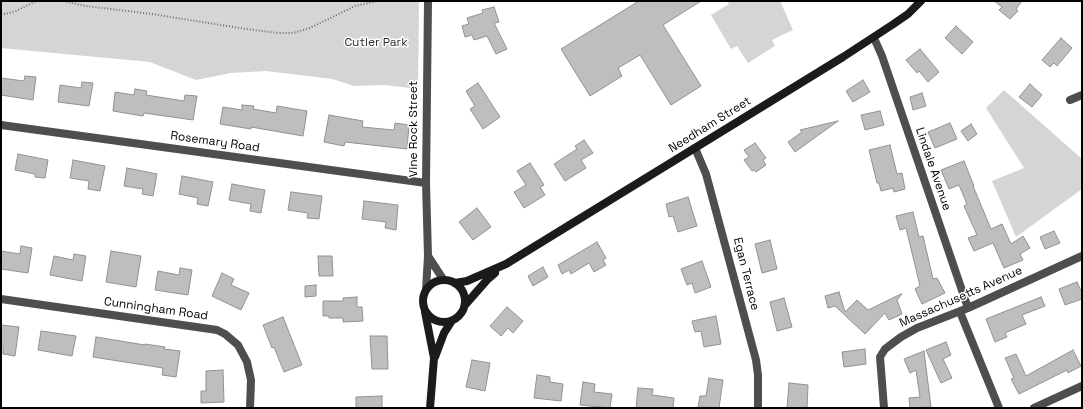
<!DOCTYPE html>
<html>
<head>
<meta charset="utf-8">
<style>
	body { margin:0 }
	#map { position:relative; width:1083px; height:409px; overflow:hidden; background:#fff; font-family:"Space Grotesk",sans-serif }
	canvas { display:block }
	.frame { position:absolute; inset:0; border:2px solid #000; pointer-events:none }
</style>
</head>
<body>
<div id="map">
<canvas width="1083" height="409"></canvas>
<div class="frame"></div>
</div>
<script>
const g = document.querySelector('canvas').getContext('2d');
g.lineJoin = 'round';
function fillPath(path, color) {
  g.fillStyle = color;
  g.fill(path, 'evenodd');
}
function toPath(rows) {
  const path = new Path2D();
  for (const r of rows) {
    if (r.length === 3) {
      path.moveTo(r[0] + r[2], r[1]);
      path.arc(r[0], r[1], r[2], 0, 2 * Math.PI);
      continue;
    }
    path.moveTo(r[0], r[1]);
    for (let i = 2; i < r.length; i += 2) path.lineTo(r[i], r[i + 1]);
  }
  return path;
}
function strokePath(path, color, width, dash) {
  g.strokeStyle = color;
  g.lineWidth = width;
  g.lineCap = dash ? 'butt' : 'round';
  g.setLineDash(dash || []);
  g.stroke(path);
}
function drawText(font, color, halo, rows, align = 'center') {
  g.font = font + ' "Space Grotesk",sans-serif';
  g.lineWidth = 3;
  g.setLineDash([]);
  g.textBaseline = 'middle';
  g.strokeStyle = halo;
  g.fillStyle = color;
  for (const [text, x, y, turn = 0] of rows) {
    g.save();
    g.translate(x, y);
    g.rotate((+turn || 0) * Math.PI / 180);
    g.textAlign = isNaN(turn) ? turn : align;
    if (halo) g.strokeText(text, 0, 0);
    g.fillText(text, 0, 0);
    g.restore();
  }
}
fillPath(toPath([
	[1,1,419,1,418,89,384,85,354,86,332,79,266,71,231,73,196,80,150,62,1,48],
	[727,1,780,1,793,30,772,40,775,46,748,63,737,46,731,49,711,15,729,4],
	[1004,90,1082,159,1082,189,1016,237,992,181,1024,168,986,108]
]), '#d5d5d5');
const building = toPath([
	[639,1,701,1,663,25,701,86,671,105,640,55,618,68,622,76,590,96,561,49,639,1],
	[994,1,1022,1,1016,9,1018,11,1010,19,999,10,1002,7,994,1],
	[494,7,499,22,494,23,507,49,496,54,487,36,474,40,472,35,465,37,462,26,469,24,467,18,483,13,482,10,494,7],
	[956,26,973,42,962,54,945,38,956,26],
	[1061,38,1072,48,1057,66,1054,63,1050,67,1042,60,1061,38],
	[920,49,939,72,928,82,919,71,917,73,906,60,920,49],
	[25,76,36,77,33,100,1,95,1,78,24,81,25,76],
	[863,80,870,92,853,102,846,91,863,80],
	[82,82,93,83,89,106,58,102,60,85,81,88,82,82],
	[478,83,500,117,483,129,470,109,475,106,466,91,478,83],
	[1030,84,1042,95,1032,107,1019,97,1030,84],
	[135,89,147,91,146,95,184,101,185,95,197,96,193,120,144,113,143,116,113,111,115,92,134,95,135,89],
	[922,93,926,106,913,110,910,97,922,93],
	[242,105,254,106,253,109,276,113,277,106,307,111,303,136,251,127,251,129,220,124,223,107,242,110,242,105],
	[880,111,884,125,865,130,861,115,880,111],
	[329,115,363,121,362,127,394,130,395,123,409,125,407,149,345,142,344,146,324,142,329,115],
	[838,121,795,152,788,142,802,132,800,130,838,121],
	[950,123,957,139,935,148,928,132,950,123],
	[971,124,977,134,968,141,961,131,971,124],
	[584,140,593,153,581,160,586,168,565,181,554,164,577,149,575,146,584,140],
	[755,143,766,158,763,160,766,165,756,172,754,170,752,171,744,160,749,157,744,150,755,143],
	[890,145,897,174,902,173,905,189,894,192,893,188,881,191,879,183,877,183,869,150,890,145],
	[18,154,48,160,45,178,35,177,35,174,15,170,18,154],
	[73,160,105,166,100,191,88,189,89,181,70,178,73,160],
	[964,161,974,186,973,186,991,229,1002,224,1011,244,1023,236,1030,248,1020,254,1023,260,1004,268,993,243,974,251,968,238,977,235,964,206,967,204,959,185,949,189,941,170,964,161],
	[530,163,544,185,540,187,545,195,524,208,514,192,526,185,517,171,530,163],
	[127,168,157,174,153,196,142,194,143,189,124,186,127,168],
	[182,176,213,182,208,206,197,204,198,198,179,194,182,176],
	[232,184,265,190,261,213,250,211,251,204,229,200,232,184],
	[291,192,322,196,319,219,307,218,308,213,288,210,291,192],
	[688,197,697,226,678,232,673,216,669,217,666,204,688,197],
	[364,201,398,205,396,230,385,228,386,222,362,219,364,201],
	[477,208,491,227,473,240,459,222,477,208],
	[913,212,919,237,923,236,933,279,937,278,945,293,922,304,915,289,920,286,906,228,900,230,896,216,913,212],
	[1054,231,1060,243,1045,249,1040,237,1054,231],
	[770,240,777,269,762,273,755,244,770,240],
	[597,242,606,258,603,260,606,265,594,272,589,263,571,274,569,270,562,274,558,265,597,242],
	[21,246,32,248,28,273,1,269,1,251,20,254,21,246],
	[111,251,141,256,136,287,106,282,111,251],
	[74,254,86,256,82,281,50,275,54,256,73,260,74,254],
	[318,256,332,256,333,276,319,276,318,256],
	[702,261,711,287,695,293,692,283,687,285,681,269,702,261],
	[543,267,548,277,533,286,528,276,543,267],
	[180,268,192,270,188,295,155,290,158,271,179,275,180,268],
	[222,273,234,279,231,285,249,293,241,310,212,296,222,273],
	[1077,282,1082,293,1082,299,1065,305,1059,289,1077,282],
	[316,285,316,296,305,297,305,286,316,285],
	[839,292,845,312,857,300,868,310,901,294,902,294,897,300,902,314,889,320,885,313,865,334,835,306,828,308,825,296,839,292],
	[357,297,357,307,362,307,363,321,343,322,343,318,329,318,329,316,323,316,323,301,343,301,343,298,357,297],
	[1041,297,1045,306,1022,315,1026,324,1005,333,1007,337,995,342,986,319,1041,297],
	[784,298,792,327,777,331,770,302,784,298],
	[507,307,523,321,513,333,508,328,501,336,490,326,507,307],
	[716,316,721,344,704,347,701,331,695,332,692,321,716,316],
	[283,317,302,365,284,372,274,347,272,348,263,325,283,317],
	[1,325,19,327,15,356,3,354,3,347,1,346,1,325],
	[41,331,76,336,72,356,38,350,41,331],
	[370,336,387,336,388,369,372,369,370,336],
	[96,337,145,345,145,344,165,347,164,349,180,351,176,377,162,375,163,368,93,357,96,337],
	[946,342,951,355,943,359,952,378,941,383,926,350,946,342],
	[865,349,866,364,844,367,842,352,865,349],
	[1073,350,1081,366,1068,373,1067,370,1019,394,1011,379,1014,378,1005,358,1016,354,1026,376,1073,350],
	[924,351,931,407,910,408,909,398,920,397,916,370,910,373,904,359,924,351],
	[472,360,490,363,485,391,466,387,472,360],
	[223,370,224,402,201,403,201,391,206,391,206,371,223,370],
	[537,375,550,377,550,382,563,384,561,401,534,398,537,375],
	[709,378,723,380,719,408,698,407,700,396,706,396,709,378],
	[583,382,595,384,594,392,612,394,610,408,580,405,583,382],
	[789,383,808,385,807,408,787,408,789,383],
	[638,388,653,389,652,395,674,398,673,408,636,408,638,388],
	[382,396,382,408,356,408,356,397,382,396]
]);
fillPath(building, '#bebebe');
strokePath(building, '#929292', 1);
strokePath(toPath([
	[63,1,86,6,152,14,246,29,278,33,293,33,310,28,355,6,378,1],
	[1,15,16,11,36,1]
]), '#707070', 2, [1, 2]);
strokePath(toPath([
	[874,38,882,56,968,308],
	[1070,100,1082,95],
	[1,125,426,183],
	[695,148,706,174,756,360,758,375,758,408],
	[428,256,443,279],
	[426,290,428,256,426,183,428,1],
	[1,299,217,330,225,334,238,345,247,362,251,380,250,408],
	[960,312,999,408],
	[884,408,880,357,885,349,901,337,917,328,968,308,1082,256],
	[1034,408,1082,386]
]), '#4e4e4e', 8);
strokePath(toPath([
	[444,301,21],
	[455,283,467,281,506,264,843,57,892,25,908,14,921,1],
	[465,305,487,280,495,273],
	[425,312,434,358,430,408],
	[435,357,444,333,451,322]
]), '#1b1b1b', 8);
drawText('12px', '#2c2c2c', '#fff', [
	["Cutler Park",376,43]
]);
drawText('12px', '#000', '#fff', [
	["Needham Street",710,125,-32],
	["Vine Rock Street",414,129,-90],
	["Rosemary Road",215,142,8],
	["Lindale Avenue",933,169,71],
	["Egan Terrace",746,274,76],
	["Massachusetts Avenue",961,297,-24],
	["Cunningham Road",156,309,8]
]);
</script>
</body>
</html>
